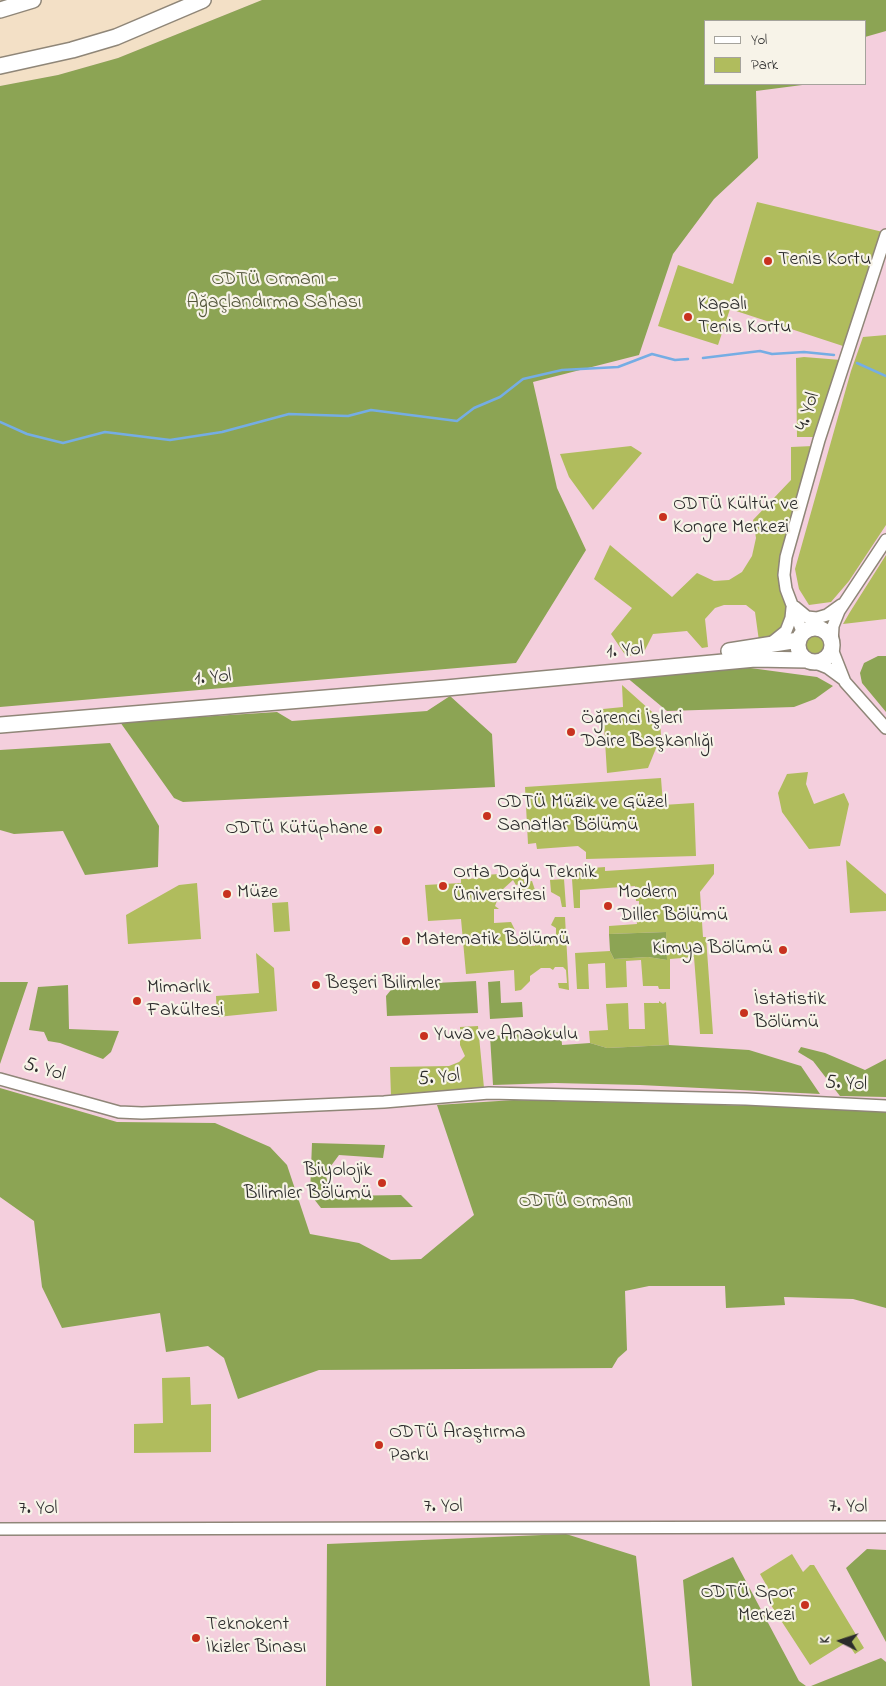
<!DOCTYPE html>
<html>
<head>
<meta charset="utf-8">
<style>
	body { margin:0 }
	#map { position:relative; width:886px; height:1686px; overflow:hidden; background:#f3e0c6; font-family:"Indie Flower",sans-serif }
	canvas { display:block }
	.legend { position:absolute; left:704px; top:20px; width:162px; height:65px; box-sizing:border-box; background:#f7f3e8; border:1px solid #a5a39c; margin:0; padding:6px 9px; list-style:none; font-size:15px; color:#2b2b2b }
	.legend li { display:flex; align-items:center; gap:10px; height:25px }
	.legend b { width:25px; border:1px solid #a5a39c }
	.north { position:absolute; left:816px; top:1616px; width:50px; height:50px; -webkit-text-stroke:4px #f7f3e8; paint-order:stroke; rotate:274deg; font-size:14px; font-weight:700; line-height:20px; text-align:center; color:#2b2b2b }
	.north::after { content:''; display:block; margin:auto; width:18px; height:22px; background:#2b2b2b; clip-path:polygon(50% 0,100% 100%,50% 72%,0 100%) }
</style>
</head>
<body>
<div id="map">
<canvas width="886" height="1686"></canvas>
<ul class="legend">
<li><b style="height:6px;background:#fff"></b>Yol</li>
<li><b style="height:14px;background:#b0bc5d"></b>Park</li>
</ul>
<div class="north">K</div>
</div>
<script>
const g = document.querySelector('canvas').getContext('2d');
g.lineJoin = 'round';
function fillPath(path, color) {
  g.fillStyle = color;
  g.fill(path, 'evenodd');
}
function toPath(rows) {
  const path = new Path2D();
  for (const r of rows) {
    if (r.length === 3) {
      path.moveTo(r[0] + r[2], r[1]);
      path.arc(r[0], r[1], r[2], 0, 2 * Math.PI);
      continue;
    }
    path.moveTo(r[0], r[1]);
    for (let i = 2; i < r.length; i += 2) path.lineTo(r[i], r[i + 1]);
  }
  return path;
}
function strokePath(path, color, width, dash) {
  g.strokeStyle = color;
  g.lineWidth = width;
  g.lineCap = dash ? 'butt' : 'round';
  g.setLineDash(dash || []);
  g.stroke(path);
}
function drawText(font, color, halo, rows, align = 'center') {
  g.font = font + ' "Indie Flower",sans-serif';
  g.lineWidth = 4.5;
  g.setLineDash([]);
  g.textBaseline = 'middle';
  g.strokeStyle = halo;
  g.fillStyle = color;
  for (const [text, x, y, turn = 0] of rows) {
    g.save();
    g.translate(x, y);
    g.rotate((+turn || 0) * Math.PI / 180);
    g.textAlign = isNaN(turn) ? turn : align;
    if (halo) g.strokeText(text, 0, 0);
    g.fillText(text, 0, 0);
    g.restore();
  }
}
fillPath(toPath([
	[262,0,886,0,886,1686,0,1686,0,86,58,75,118,58],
	[705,21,865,21,865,84,705,84]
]), '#f4cfdd');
fillPath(toPath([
	[757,202,883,232,846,347,730,309,718,345,658,326,678,265,733,284],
	[886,335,886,525,849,581,831,602,809,605,799,589,795,569,851,371,863,337],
	[804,357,841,360,816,437,797,437,796,358],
	[631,446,642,453,593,510,569,477,560,454],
	[813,446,781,558,788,612,781,630,773,637,759,641,755,612,746,605,724,605,715,608,705,619,708,647,702,648,687,631,653,634,643,654,626,656,611,634,632,608,594,579,610,545,672,597,697,573,714,581,729,580,742,572,752,556,756,538,753,520,791,480,791,447],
	[886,555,886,619,843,624,850,612],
	[815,645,10],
	[622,685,660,719,661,736,648,768,607,773,603,709,623,707],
	[808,772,806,784,814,804,844,793,849,804,840,846,809,849,782,812,778,793,787,774],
	[661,778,663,805,694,803,696,856,586,859,586,852,578,846,537,849,536,843,528,844,525,787],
	[846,860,886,894,886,911,850,913],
	[714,864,714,874,700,892,703,937,706,937,713,1034,700,1034,694,957,670,959,670,989,659,989,658,986,643,986,641,960,626,961,627,987,606,988,605,963,588,964,589,989,577,989,575,953,610,951,614,959,648,957,667,960,666,932,609,934,609,926,637,924,636,910,639,909,639,901,636,901,635,886,580,890,580,908,574,908,572,879,579,878,579,869,605,867,605,871],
	[517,873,517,877,524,877,524,882,532,881,536,893,524,893,519,884,516,885,513,880,502,890,505,892,503,894,500,893,495,906,499,909,494,909,494,923,511,922,516,932,511,937,522,945,535,946,536,943,541,944,550,941,556,934,556,928,551,925,555,917,565,917,569,990,559,988,558,983,567,983,566,970,563,967,555,967,553,970,550,968,541,968,530,976,530,981,521,990,515,991,514,970,466,974,461,919,428,921,425,885,461,883,461,879,483,878,483,875],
	[564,879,566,907,562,907,560,897,551,892,550,880],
	[197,883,201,939,128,944,126,915,179,885],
	[288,902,290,931,274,932,272,903],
	[256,953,274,968,277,1011,217,1017,216,996,259,993],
	[659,1001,663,1004,666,1002,669,1045,607,1048,590,1043,589,1031,608,1030,606,1004,628,1003,629,1029,645,1029,644,1003,659,1003],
	[478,1026,484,1088,391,1096,390,1067,449,1066,459,1062,465,1056,460,1045,460,1027],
	[190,1377,191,1405,211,1404,211,1452,134,1453,134,1424,163,1423,162,1378],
	[792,1554,803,1572,810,1565,814,1565,864,1648,855,1654,847,1642,810,1665,767,1599,772,1595,760,1574]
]), '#b0bc5d');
fillPath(toPath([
	[262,0,886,0,886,31,865,37,865,21,705,21,705,84,810,84,756,91,758,158,714,199,673,254,639,355,533,382,557,488,586,550,516,663,0,707,0,86,58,75,118,58],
	[878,656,886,656,886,712,862,683,860,673,864,663],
	[743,667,817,677,833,686,815,699,794,707,667,711,625,676],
	[450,696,492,734,495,787,183,802,174,798,120,722,277,712,292,721,427,711],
	[110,743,159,826,158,867,85,875,63,831,14,834,0,830,0,750],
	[666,932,667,960,648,957,614,959,610,951,609,934],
	[476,981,478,1013,387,1016,386,996,395,985],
	[500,981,501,1003,522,1002,523,1017,490,1019,488,982],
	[0,982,28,982,0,1064],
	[68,985,69,1029,119,1031,111,1052,103,1059,60,1043,48,1041,44,1032,29,1030,38,987],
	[561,1032,562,1045,590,1043,607,1048,669,1045,749,1050,801,1066,820,1094,640,1085,555,1083,493,1085,490,1036],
	[801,1047,825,1053,865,1070,886,1059,886,1097,840,1096,813,1061,798,1052],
	[0,1088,117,1122,215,1123,270,1147,287,1165,310,1234,359,1243,391,1260,421,1259,474,1215,437,1105,514,1100,886,1109,886,1308,853,1299,784,1297,785,1305,726,1308,725,1286,649,1286,625,1291,627,1350,618,1358,612,1368,319,1370,238,1399,224,1358,208,1346,166,1352,160,1313,62,1328,42,1287,34,1221,0,1197],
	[312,1143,385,1145,383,1158,339,1155,325,1174,330,1188,339,1196,401,1195,413,1207,321,1208,310,1194],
	[566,1534,636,1556,650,1686,326,1686,327,1544],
	[867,1549,886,1550,886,1642,846,1568],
	[733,1557,799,1681,806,1686,692,1686,683,1580],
	[881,1658,886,1662,886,1686,811,1686]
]), '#8ca454');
strokePath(toPath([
	[703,358,760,351,772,354,804,352,834,355],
	[857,363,886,376],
	[0,422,27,434,63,443,105,432,170,440,222,432,289,414,348,416,371,410,457,421,474,408,500,397,523,379,562,370,618,367,652,354,675,360,688,359]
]), '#75ade4', 2.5);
const minor = toPath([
	[795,607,807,617,817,618,827,615,841,605],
	[803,634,786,589,784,575,786,557,819,440,886,235],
	[770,644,786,631,791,618,792,608],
	[832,644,833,626,839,611,886,540],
	[832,649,845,682,886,728],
	[813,662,828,668,843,679],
	[0,1079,119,1112,142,1113,384,1102,489,1093,746,1099,886,1106],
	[0,1529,886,1527]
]);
const major = toPath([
	[0,10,33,0],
	[0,66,72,50,116,37,203,0],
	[815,645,17],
	[729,651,799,640],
	[0,725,446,688,755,659,807,660]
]);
strokePath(minor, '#8f8678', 14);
strokePath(major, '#8f8678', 18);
strokePath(minor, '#fff', 11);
strokePath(major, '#fff', 15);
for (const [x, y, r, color] of [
	[768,261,5,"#c8321e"],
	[688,317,5,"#c8321e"],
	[663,517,5,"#c8321e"],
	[571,732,5,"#c8321e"],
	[487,816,5,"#c8321e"],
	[378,830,5,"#c8321e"],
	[443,886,5,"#c8321e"],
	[227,894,5,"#c8321e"],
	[608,906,5,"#c8321e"],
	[406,941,5,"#c8321e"],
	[783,950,5,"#c8321e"],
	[316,985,5,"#c8321e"],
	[137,1001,5,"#c8321e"],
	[744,1013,5,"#c8321e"],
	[424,1036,5,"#c8321e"],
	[382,1183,5,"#c8321e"],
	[379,1445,5,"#c8321e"],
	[805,1605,5,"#c8321e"],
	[196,1638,5,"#c8321e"]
]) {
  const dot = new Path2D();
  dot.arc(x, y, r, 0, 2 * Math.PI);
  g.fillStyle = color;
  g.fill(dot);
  strokePath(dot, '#f7f3e8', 2);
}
drawText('20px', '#2b2b2b', '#f7f3e8', [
	["Tenis Kortu",778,261],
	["Kapalı",698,306],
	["Tenis Kortu",698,329],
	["ODTÜ Kültür ve",673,506],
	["Kongre Merkezi",673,529],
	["Öğrenci İşleri",581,720],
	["Daire Başkanlığı",581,743],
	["ODTÜ Müzik ve Güzel",497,804],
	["Sanatlar Bölümü",497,827],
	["ODTÜ Kütüphane",368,830,"right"],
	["Orta Doğu Teknik",453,874],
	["Üniversitesi",453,897],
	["Müze",237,894],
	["Modern",618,894],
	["Diller Bölümü",618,917],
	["Matematik Bölümü",416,941],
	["Kimya Bölümü",773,950,"right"],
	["Beşeri Bilimler",326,985],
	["Mimarlık",147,989],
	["Fakültesi",147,1012],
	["İstatistik",754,1001],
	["Bölümü",754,1024],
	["Yuva ve Anaokulu",434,1036],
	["Biyolojik",372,1172,"right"],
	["Bilimler Bölümü",372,1195,"right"],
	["ODTÜ Araştırma",389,1434],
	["Parkı",389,1457],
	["ODTÜ Spor",795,1594,"right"],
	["Merkezi",795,1617,"right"],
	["Teknokent",206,1626],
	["İkizler Binası",206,1649]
], 'left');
drawText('20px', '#53563a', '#f7f3e8', [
	["ODTÜ Ormanı -",274,281],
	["Ağaçlandırma Sahası",274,304],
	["ODTÜ Ormanı",575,1203]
]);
drawText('20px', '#2b2b2b', '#f7f3e8', [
	["4. Yol",809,412,-72],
	["1. Yol",625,652,-5],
	["1. Yol",213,679,-5],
	["5. Yol",44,1071,16],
	["5. Yol",439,1079,-5],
	["5. Yol",846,1085,3],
	["7. Yol",443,1508],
	["7. Yol",848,1508,1],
	["7. Yol",38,1510]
]);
</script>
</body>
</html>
